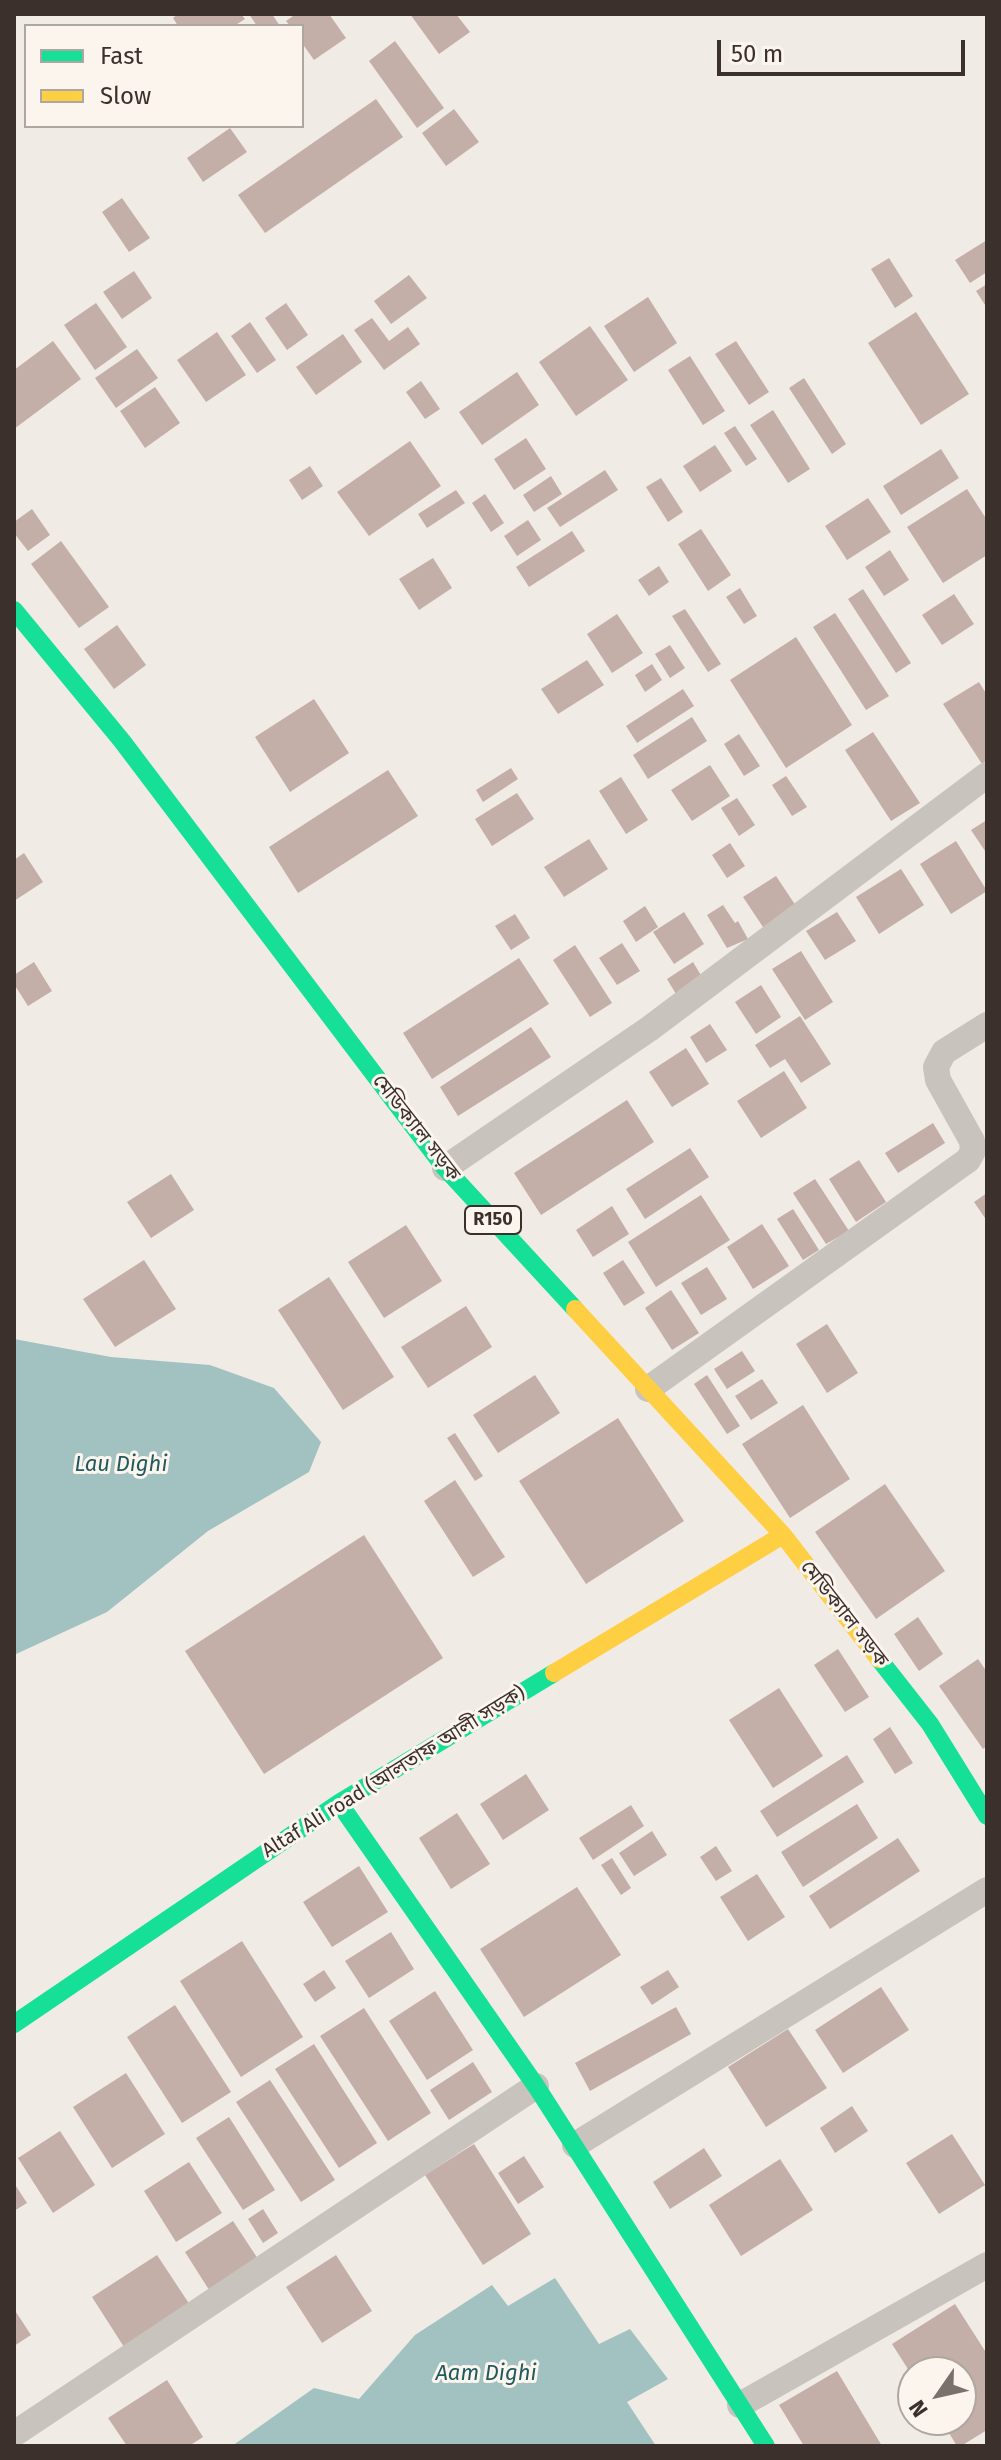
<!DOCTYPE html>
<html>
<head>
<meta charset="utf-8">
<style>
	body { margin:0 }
	#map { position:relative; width:1001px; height:2460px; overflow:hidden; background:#f0ebe5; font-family:"Fira Sans",sans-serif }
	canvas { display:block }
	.frame { position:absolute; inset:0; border:16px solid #3b302b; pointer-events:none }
	.legend { position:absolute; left:24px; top:24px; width:280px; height:104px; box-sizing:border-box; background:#fbf5ee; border:2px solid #aea6a0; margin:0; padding:10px 14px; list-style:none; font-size:24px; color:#3b302b }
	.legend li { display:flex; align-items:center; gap:16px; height:40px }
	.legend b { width:40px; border:2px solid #aea6a0 }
	.north { position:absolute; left:897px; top:2356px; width:80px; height:80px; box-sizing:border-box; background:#fbf5ee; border:2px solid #aea6a0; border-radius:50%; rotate:236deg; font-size:22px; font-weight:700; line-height:32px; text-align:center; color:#3b302b }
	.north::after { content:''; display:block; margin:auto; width:28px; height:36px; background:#7a716c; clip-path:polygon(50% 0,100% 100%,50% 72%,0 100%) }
	.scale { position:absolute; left:717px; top:40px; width:248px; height:36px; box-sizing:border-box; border:4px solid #3b302b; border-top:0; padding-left:10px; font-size:24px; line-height:28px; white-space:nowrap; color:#3b302b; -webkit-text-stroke:6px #fbf5ee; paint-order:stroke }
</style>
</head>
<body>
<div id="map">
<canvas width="1001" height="2460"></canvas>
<div class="frame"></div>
<ul class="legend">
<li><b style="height:10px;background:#16e098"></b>Fast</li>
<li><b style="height:10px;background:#ffcf43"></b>Slow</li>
</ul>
<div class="north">N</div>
<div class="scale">50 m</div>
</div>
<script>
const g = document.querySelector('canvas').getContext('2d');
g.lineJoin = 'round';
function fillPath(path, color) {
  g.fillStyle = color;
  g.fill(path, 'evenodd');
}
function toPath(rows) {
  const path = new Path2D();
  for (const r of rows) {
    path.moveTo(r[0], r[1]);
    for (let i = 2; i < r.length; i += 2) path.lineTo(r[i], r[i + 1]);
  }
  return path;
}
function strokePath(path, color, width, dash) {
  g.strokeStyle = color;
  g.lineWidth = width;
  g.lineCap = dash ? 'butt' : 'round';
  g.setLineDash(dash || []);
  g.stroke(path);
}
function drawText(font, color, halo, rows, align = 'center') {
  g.font = font + ' "Fira Sans","Noto Sans Bengali",sans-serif';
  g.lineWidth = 6;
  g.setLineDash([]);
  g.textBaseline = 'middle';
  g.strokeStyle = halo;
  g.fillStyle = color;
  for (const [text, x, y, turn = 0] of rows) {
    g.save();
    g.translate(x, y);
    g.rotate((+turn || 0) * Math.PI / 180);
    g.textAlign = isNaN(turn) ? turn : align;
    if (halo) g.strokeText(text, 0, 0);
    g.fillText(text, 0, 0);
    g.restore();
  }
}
fillPath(toPath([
	[14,1339,111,1357,210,1365,274,1388,321,1442,309,1472,208,1531,107,1612,14,1655],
	[555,2278,599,2344,630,2329,668,2379,627,2402,656,2446,232,2446,314,2388,359,2399,415,2335,492,2285,508,2306]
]), '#a1c2c1');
fillPath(toPath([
	[178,14,241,14,245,19,234,26,178,26,173,18],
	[249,14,272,14,280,26,257,26],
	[296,14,329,14,346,38,314,60,302,43,302,26,290,26,286,21],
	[410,14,456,14,470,32,439,54],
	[395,41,444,108,417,128,369,61],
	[376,99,403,137,265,233,238,195],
	[454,109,479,142,446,166,422,133],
	[230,128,247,152,203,182,187,158],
	[122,198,150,238,129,252,102,212],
	[987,240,987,272,970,283,955,260],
	[889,258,913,296,895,308,871,269],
	[134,271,152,298,122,319,103,292],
	[409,275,427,298,391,324,374,301],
	[987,284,987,308,976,291],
	[648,297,677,343,634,372,604,326],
	[96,303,127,347,95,370,64,325],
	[286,303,308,335,287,350,265,318],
	[916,312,969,394,921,425,868,343],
	[372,318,389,341,408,327,420,344,384,370,354,330],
	[250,322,276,360,257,373,231,336],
	[590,326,628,380,576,416,539,362],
	[217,332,246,375,206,402,177,360],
	[343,334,362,362,316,395,296,367],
	[53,341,81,379,14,429,14,370],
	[736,341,769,392,749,405,715,354],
	[137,349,158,378,116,408,95,378],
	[690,356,725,411,703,425,668,370],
	[517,372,539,405,482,445,459,412],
	[804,378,846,444,832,454,789,388],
	[421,381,440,409,425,419,406,392],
	[155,387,180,423,145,448,120,411],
	[773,410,810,469,788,483,750,425],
	[735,426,757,459,746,466,724,433],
	[526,438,546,469,514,490,494,459],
	[410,441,441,486,369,536,337,492],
	[715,445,732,471,700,492,683,466],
	[941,449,959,478,901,515,883,486],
	[310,466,323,486,302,500,289,480],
	[605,470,618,490,560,527,547,508],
	[551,476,562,494,534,512,523,495],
	[661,478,683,512,668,522,646,487],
	[967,489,987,520,987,555,943,583,907,527],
	[456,490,465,503,427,528,418,514],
	[485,494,504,523,491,532,472,503],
	[868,498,891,532,847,560,825,526],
	[32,509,50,535,28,551,14,533,14,522],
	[528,520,541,540,517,556,504,536],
	[701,529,731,575,708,591,678,544],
	[572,531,585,551,529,587,516,567],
	[61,541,109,607,79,628,31,564],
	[890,550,909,580,884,596,865,567],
	[433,558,452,588,419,610,399,579],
	[659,566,669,582,649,596,638,580],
	[740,588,757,616,744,624,726,597],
	[863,589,911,663,896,673,848,599],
	[954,594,974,624,942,645,922,615],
	[685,609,721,664,708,672,672,616],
	[835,613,889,696,866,710,813,627],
	[617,614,643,653,612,673,587,634],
	[117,625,146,665,114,689,84,649],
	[796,637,852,725,786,768,730,680],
	[670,645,685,668,670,678,655,654],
	[587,660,604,685,558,714,541,689],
	[652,664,662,680,645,692,635,675],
	[979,682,987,695,987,760,982,764,943,704],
	[683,689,694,706,637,743,626,726],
	[314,699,349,753,290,792,255,737],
	[692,717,707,741,648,779,633,755],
	[873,732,920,803,891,821,845,750],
	[739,734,760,766,744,776,724,744],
	[710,765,730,796,692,821,671,790],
	[511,768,518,779,483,802,476,790],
	[388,770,418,816,298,893,269,847],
	[786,776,807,807,792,816,772,785],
	[621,777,648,820,626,834,599,791],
	[517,793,534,819,492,846,475,819],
	[737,798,755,825,739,836,721,808],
	[987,820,987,854,971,830],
	[589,839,608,869,564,897,544,867],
	[956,841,987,891,951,914,920,864],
	[730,843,745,866,727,878,712,855],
	[24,853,43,882,14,901,14,860],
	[901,869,924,905,879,934,856,897],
	[776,876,798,909,765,930,743,897],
	[723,905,735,923,738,921,748,939,727,948,707,915],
	[645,906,658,927,636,942,623,921],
	[684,912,704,944,674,964,653,932],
	[837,912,856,941,825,960,806,931],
	[515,914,530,938,511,950,495,926],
	[622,943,640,971,617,985,599,958],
	[575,945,612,1003,590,1017,553,960],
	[801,951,833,1002,805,1020,772,969],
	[519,958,549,1004,432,1079,403,1033],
	[34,962,52,991,28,1006,14,984,14,975],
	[693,962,702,977,676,994,667,979],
	[761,985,781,1017,756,1034,735,1002],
	[800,1016,831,1064,801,1083,785,1059,770,1068,755,1045],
	[710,1024,727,1050,706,1063,690,1037],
	[531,1027,551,1057,458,1116,440,1087],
	[686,1048,709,1084,672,1107,649,1072],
	[784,1071,807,1108,761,1138,737,1101],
	[627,1100,654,1142,541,1215,514,1173],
	[933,1123,945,1143,898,1173,885,1153],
	[690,1148,709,1177,645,1219,626,1189],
	[859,1160,886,1202,856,1222,829,1179],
	[171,1174,194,1210,151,1238,127,1202],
	[815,1179,849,1231,826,1244,793,1193],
	[987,1193,987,1221,974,1202],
	[701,1195,730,1240,656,1287,628,1242],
	[612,1206,629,1234,593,1257,576,1230],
	[793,1209,819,1250,803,1260,777,1219],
	[762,1224,789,1266,753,1289,727,1247],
	[406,1225,442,1281,384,1318,348,1262],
	[144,1260,176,1309,115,1347,83,1299],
	[623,1260,645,1293,624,1306,603,1273],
	[707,1267,727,1299,701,1315,681,1283],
	[329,1277,394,1377,343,1410,278,1310],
	[671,1290,699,1333,672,1350,645,1308],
	[466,1306,492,1347,428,1388,401,1347],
	[827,1324,858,1373,827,1393,796,1344],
	[742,1351,755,1371,727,1389,714,1369],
	[535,1375,560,1413,498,1453,473,1415],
	[707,1375,740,1426,727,1434,694,1384],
	[762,1379,778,1403,751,1420,735,1396],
	[803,1405,850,1479,790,1518,742,1444],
	[618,1418,684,1521,586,1584,519,1481],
	[455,1433,483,1476,475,1481,447,1438],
	[455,1480,505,1557,473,1577,424,1501],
	[885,1484,945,1571,876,1619,815,1532],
	[364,1535,443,1658,264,1774,185,1651],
	[918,1617,943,1654,919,1671,894,1634],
	[838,1649,869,1697,845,1712,814,1665],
	[978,1659,987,1672,987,1746,983,1749,939,1686],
	[779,1688,823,1756,773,1788,729,1720],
	[890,1727,913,1763,895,1774,873,1739],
	[847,1755,864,1782,777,1837,760,1811],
	[526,1774,549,1810,503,1840,480,1804],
	[857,1804,878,1838,803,1887,781,1852],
	[631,1805,644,1826,593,1860,579,1838],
	[457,1813,490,1864,451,1889,419,1838],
	[652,1831,667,1855,634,1876,619,1853],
	[898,1838,920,1871,830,1929,809,1896],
	[716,1846,732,1871,716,1881,700,1857],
	[612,1858,631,1888,621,1895,601,1865],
	[359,1866,388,1912,332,1947,303,1902],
	[757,1874,785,1917,748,1941,720,1897],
	[577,1887,621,1955,524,2017,480,1949],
	[391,1932,414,1969,369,1998,345,1961],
	[242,1941,303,2037,241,2077,180,1981],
	[324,1970,336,1988,315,2002,303,1984],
	[668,1970,679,1987,652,2005,640,1987],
	[881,1987,909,2030,843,2073,815,2030],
	[435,1991,473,2050,427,2080,389,2021],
	[175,2005,231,2092,182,2123,127,2037],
	[676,2007,691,2034,590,2091,575,2063],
	[364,2008,431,2113,388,2141,320,2036],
	[788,2029,827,2088,766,2127,728,2067],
	[314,2044,377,2143,339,2168,275,2069],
	[473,2062,492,2092,449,2120,430,2090],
	[126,2073,165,2134,112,2168,73,2107],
	[270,2080,335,2180,301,2202,236,2102],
	[852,2106,868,2131,835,2153,820,2128],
	[229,2117,275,2190,243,2210,196,2138],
	[60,2131,95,2185,53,2213,18,2158],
	[952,2134,985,2185,939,2214,906,2163],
	[474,2144,531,2234,483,2265,425,2175],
	[704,2148,722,2176,670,2209,653,2182],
	[524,2156,544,2187,518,2204,498,2173],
	[780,2159,813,2210,741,2256,709,2205],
	[189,2162,222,2213,176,2242,144,2191],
	[14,2183,27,2203,14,2211],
	[263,2209,278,2233,263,2243,248,2219],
	[233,2221,260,2262,211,2293,185,2252],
	[157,2255,190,2305,124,2347,92,2297],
	[336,2255,372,2311,322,2343,286,2287],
	[955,2304,987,2354,987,2430,961,2446,957,2446,941,2420,961,2420,961,2372,913,2372,913,2377,892,2344],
	[14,2309,31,2335,14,2346],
	[837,2371,882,2446,804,2446,779,2405],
	[167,2380,203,2437,189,2446,127,2446,108,2418]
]), '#c3afa7');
strokePath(toPath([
	[445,1168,649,1029,987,775],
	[648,1389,968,1160,973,1151,972,1141,938,1080,936,1067,944,1052,987,1025],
	[575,2145,987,1890],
	[740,2405,987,2265],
	[14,2434,536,2086]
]), '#c9c3be', 26);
strokePath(toPath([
	[14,610,122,741,445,1168,575,1309],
	[879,1659,930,1724,987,1816],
	[339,1803,536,2086,766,2446],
	[14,2024,339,1803,554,1673]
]), '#16e098', 18);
strokePath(toPath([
	[575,1309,783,1535,879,1659],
	[554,1673,783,1535]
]), '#ffcf43', 18);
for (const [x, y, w] of [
	[493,1220,56]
]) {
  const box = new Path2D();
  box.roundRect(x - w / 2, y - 14, w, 28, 6);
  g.fillStyle = '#fbf5ee';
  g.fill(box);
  strokePath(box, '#3b302b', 2);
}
drawText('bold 18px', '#3b302b', null, [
	["R150",493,1220]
]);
drawText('20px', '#3b302b', '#fbf5ee', [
	["মেডিক্যাল সড়ক",416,1128,52],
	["মেডিক্যাল সড়ক",844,1614,52],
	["Altaf Ali road (আলতাফ আলী সড়ক)",394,1772,-32]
]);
drawText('italic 22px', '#1f5a5e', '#fbf5ee', [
	["Lau Dighi",121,1465],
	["Aam Dighi",486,2374]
]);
</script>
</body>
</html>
